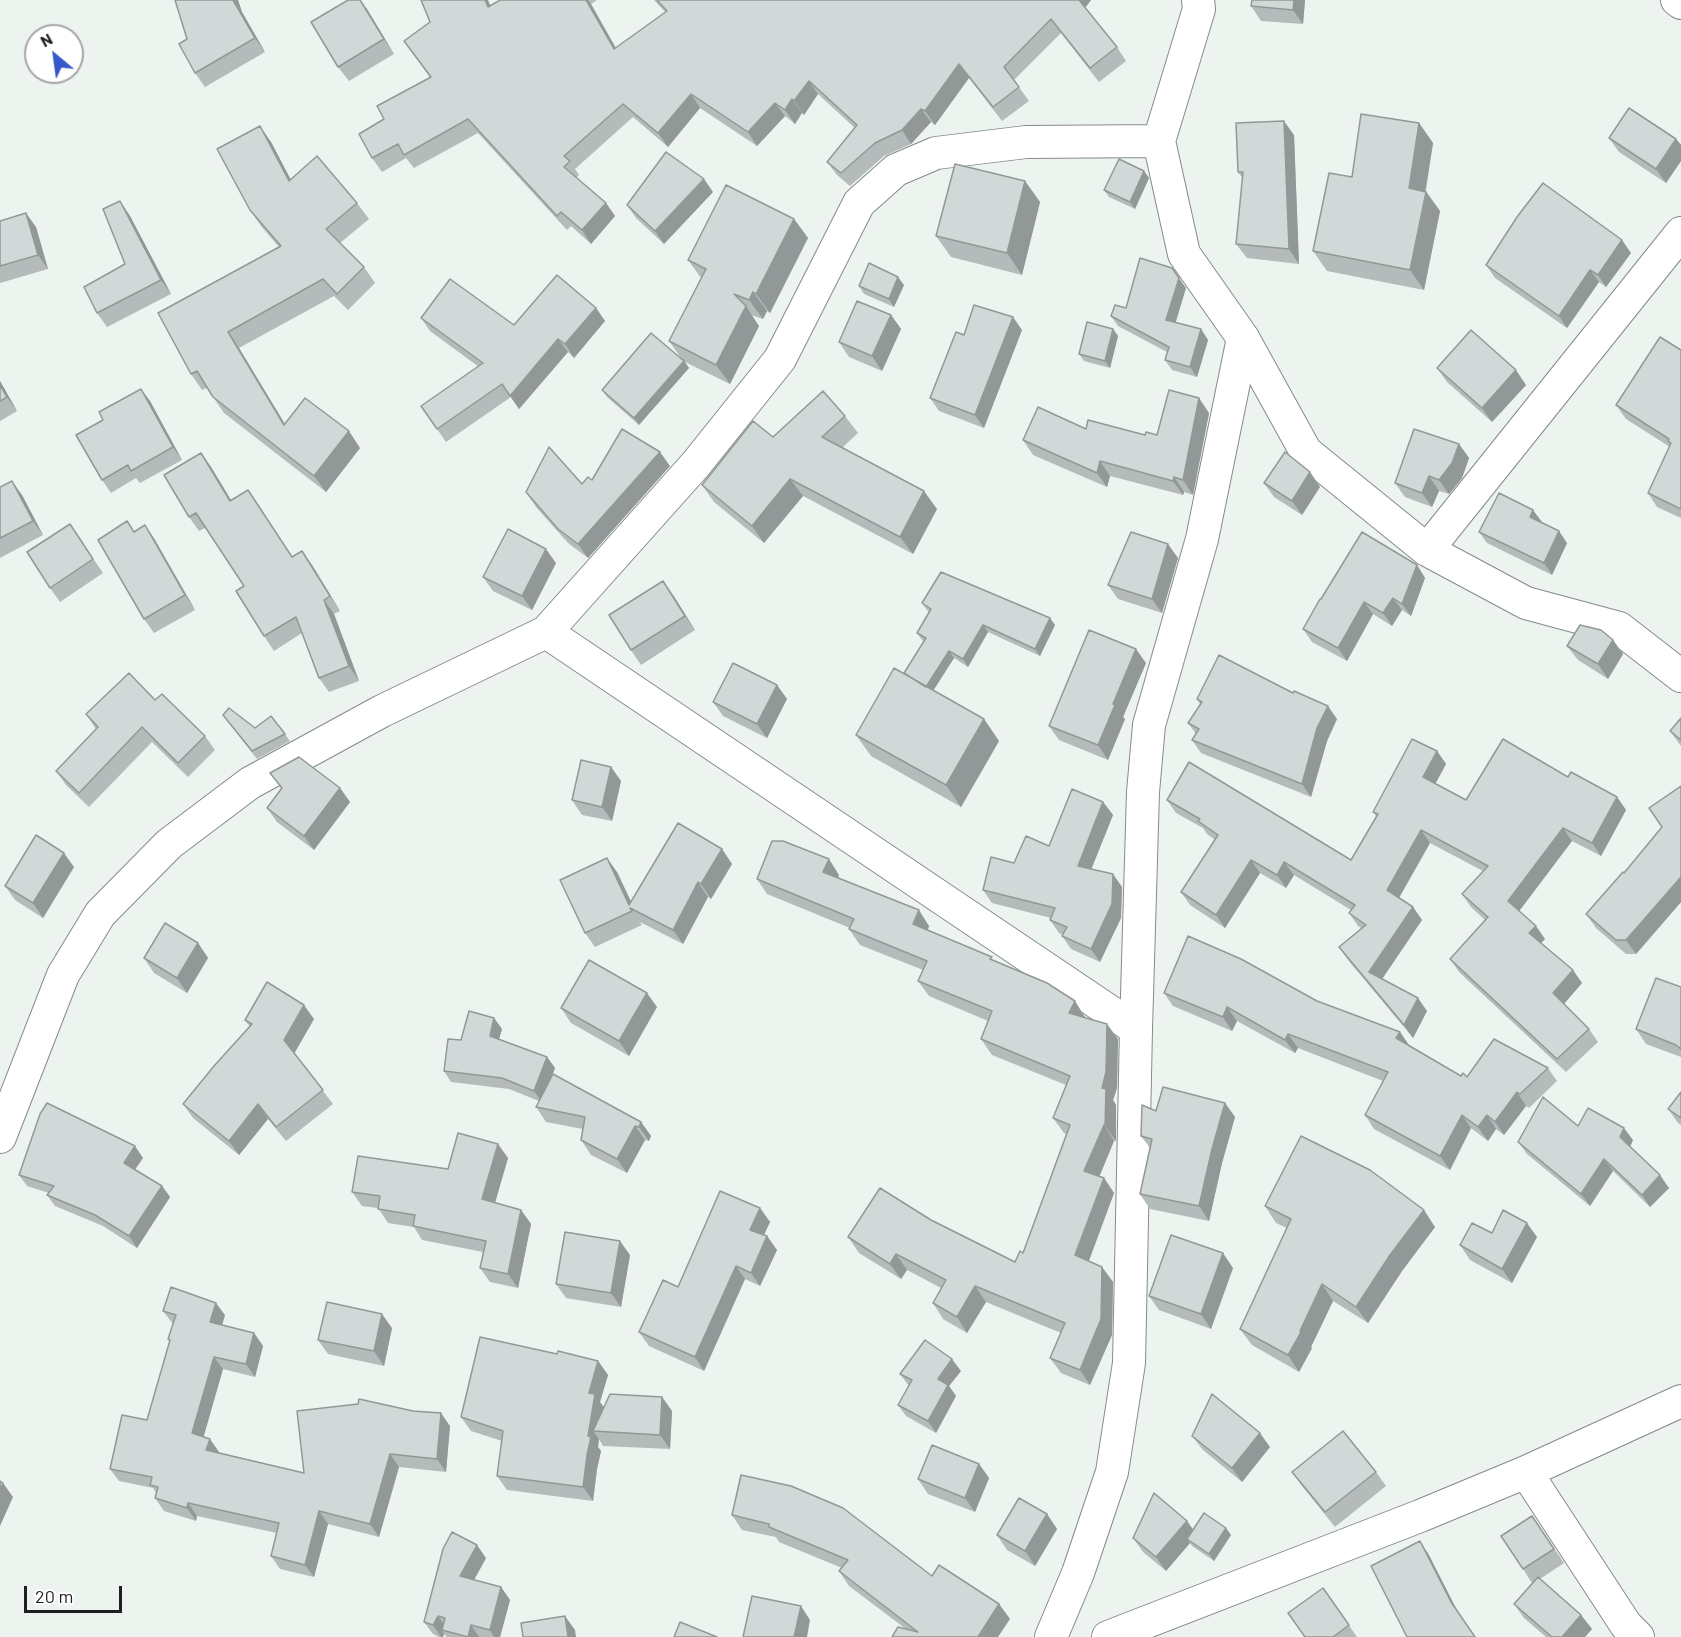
<!DOCTYPE html>
<html>
<head>
<meta charset="utf-8">
<style>
	body { margin:0 }
	#map { position:relative; width:1681px; height:1637px; overflow:hidden; background:#edf4f0; font-family:Barlow,sans-serif }
	canvas { display:block }
	.north { position:absolute; left:24px; top:24px; width:60px; height:60px; box-sizing:border-box; background:#fff; border:2px solid #a5a6a5; border-radius:50%; rotate:331deg; font-size:16px; font-weight:700; line-height:24px; text-align:center; color:#1d201e }
	.north::after { content:''; display:block; margin:auto; width:21px; height:27px; background:#3559c9; clip-path:polygon(50% 0,100% 100%,50% 72%,0 100%) }
	.scale { position:absolute; left:24px; top:1586px; width:98px; height:27px; box-sizing:border-box; border:3px solid #1d201e; border-top:0; padding-left:8px; font-size:18px; line-height:21px; white-space:nowrap; color:#1d201e; -webkit-text-stroke:4px #fff; paint-order:stroke }
</style>
</head>
<body>
<div id="map">
<canvas width="1681" height="1637"></canvas>
<div class="north">N</div>
<div class="scale">20 m</div>
</div>
<script>
const g = document.querySelector('canvas').getContext('2d');
g.lineJoin = 'round';
function toPath(rows) {
  const path = new Path2D();
  for (const r of rows) {
    path.moveTo(r[0], r[1]);
    for (let i = 2; i < r.length; i += 2) path.lineTo(r[i], r[i + 1]);
  }
  return path;
}
function strokePath(path, color, width, dash) {
  g.strokeStyle = color;
  g.lineWidth = width;
  g.lineCap = dash ? 'butt' : 'round';
  g.setLineDash(dash || []);
  g.stroke(path);
}
function fillPath(path, color) {
  g.fillStyle = color;
  g.fill(path, 'evenodd');
}
const street = toPath([
	[1198,0,1199,9,1159,141,1184,254,1243,338,1306,452,1427,550,1526,603,1619,628,1681,676],
	[1677,0,1681,3],
	[1427,550,1681,233],
	[546,632,1136,1029],
	[0,1137,63,975,100,914,169,844,250,783,382,711,546,632,696,464,780,359,859,203,896,170,936,153,1026,142,1159,141],
	[1526,1472,1626,1625,1638,1637],
	[1051,1637,1078,1573,1112,1472,1129,1363,1136,1029,1143,792,1149,725,1202,539,1243,338],
	[1108,1637,1420,1516,1526,1472,1681,1401]
]);
strokePath(street, '#858b88', 34);
strokePath(street, '#fff', 32);
fillPath(toPath([
	[175,0,238,0,242,12,265,52,205,87,195,73,187,39],
	[500,0,597,0,591,4,616,48,665,12,654,0,1091,0,1085,8,1117,47,1126,61,1099,82,1061,33,1014,80,1029,101,1002,121,969,78,935,125,931,122,911,144,884,156,850,186,837,175,827,162,855,128,818,94,804,115,802,113,795,124,785,116,757,146,700,108,668,147,633,117,575,169,579,175,576,178,606,203,615,216,591,244,571,226,567,230,478,133,414,168,406,158,382,172,372,158,384,119,430,77,404,41,430,22,491,6],
	[1252,0,1305,0,1303,24,1261,21,1251,6],
	[367,9,394,54,349,81,338,67],
	[1419,123,1433,143,1426,191,1440,211,1424,290,1327,271,1313,251,1352,177],
	[1294,135,1299,264,1247,258,1236,244,1243,179,1238,172],
	[1609,138,1676,139,1681,145,1681,161,1666,183,1619,152],
	[271,142,290,179,357,203,369,219,340,243,364,267,375,283,348,310,334,296,239,348,285,424,360,448,326,492,224,413,207,388,202,390,191,374,279,247,261,226,250,210],
	[1144,171,1149,178,1135,209,1109,197,1104,190],
	[1025,181,1040,202,1022,275,951,257,936,236],
	[713,192,664,244,636,218,627,205],
	[120,201,130,216,171,294,107,327,97,313,125,264],
	[794,219,808,238,770,313,767,311,763,319,751,315,759,326,730,384,685,362,689,368,639,425,607,397,602,390,681,358,669,341,701,278,688,260],
	[0,221,36,227,48,269,0,283],
	[1631,253,1606,287,1599,282,1567,328,1495,278,1486,265],
	[904,285,894,307,864,294,859,286],
	[1186,288,1176,322,1201,329,1208,340,1197,377,1172,370,1165,360,1167,352,1118,326,1111,316,1126,308],
	[596,308,605,321,574,358,568,352,519,409,511,397,446,442,421,406,479,367,430,331,421,318,514,325],
	[891,315,901,329,882,371,849,357,839,342],
	[1113,329,1118,336,1110,368,1084,361,1079,354],
	[1022,330,984,428,939,411,930,398,964,335],
	[1681,350,1681,518,1657,507,1648,493,1670,447,1626,419,1616,405],
	[1437,368,1526,385,1492,422,1447,382],
	[0,381,17,411,0,421],
	[141,389,150,401,182,460,140,483,136,478,111,493,102,480,103,420],
	[1209,413,1193,495,1184,492,1183,495,1110,476,1107,487,1033,455,1023,440,1086,429,1145,435,1157,435],
	[845,416,858,433,842,448,937,509,913,554,803,496,764,543,714,502,702,485,773,437],
	[1459,444,1469,458,1462,478,1449,494,1439,491,1432,507,1405,497,1395,483],
	[201,453,211,467,231,500,258,504,292,557,312,565,340,611,334,614,359,681,329,692,319,678,302,633,274,651,264,636,244,586,205,528,199,531,189,517],
	[670,466,588,558,568,543,536,507,526,492,582,484,592,480],
	[1310,472,1320,487,1302,515,1274,497,1264,483],
	[0,487,22,495,43,535,0,558],
	[1533,510,1541,523,1567,543,1552,575,1487,543,1479,532],
	[145,525,155,540,195,610,154,633,144,619,134,532],
	[80,539,103,573,60,602,50,588],
	[1178,558,1162,613,1118,599,1108,585],
	[556,563,532,610,493,591,483,577],
	[1417,565,1425,578,1411,616,1402,610,1392,626,1373,614,1347,661,1312,642,1303,629,1321,599],
	[673,595,695,630,641,665,631,650],
	[922,603,1055,625,1040,656,988,632,968,667,954,658,933,691,984,719,999,741,961,807,871,756,856,735,907,676,904,673,924,641,922,640,917,633,929,612,927,610],
	[1613,640,1623,654,1608,679,1578,660,1567,646],
	[1146,663,1123,717,1125,719,1108,760,1059,740,1049,726],
	[777,685,787,699,767,738,723,716,713,702],
	[1293,693,1337,719,1327,741,1311,797,1201,753,1192,740,1196,734,1188,723,1200,704,1197,699],
	[155,700,205,736,215,750,188,777,152,742,89,807,66,785,56,771,96,729,86,714],
	[223,715,255,728,285,734,290,741,257,759],
	[1681,718,1681,746,1670,731],
	[1437,751,1446,764,1435,784,1466,800,1568,777,1617,797,1626,810,1601,856,1572,841,1519,911,1545,939,1541,943,1582,983,1564,1004,1589,1029,1598,1042,1566,1072,1459,972,1450,959,1485,920,1471,907,1462,894,1483,871,1430,843,1399,898,1413,907,1422,920,1382,979,1427,1011,1413,1038,1348,960,1339,947,1361,928,1358,926,1349,913,1351,910,1294,875,1286,888,1260,873,1225,928,1190,905,1181,892,1215,840,1207,834,1203,828,1176,813,1167,800,1351,860,1376,816,1373,812],
	[611,767,621,781,612,821,582,815,572,800],
	[270,773,340,788,350,802,314,850,277,822,267,808,281,788],
	[1681,786,1681,902,1636,954,1626,954,1596,928,1586,914,1624,873,1662,827],
	[1103,802,1113,815,1091,869,1122,887,1121,918,1100,962,1071,949,1062,936,1063,935,1059,933,1050,920,1051,918,992,903,983,890,1014,863,1049,846],
	[722,849,732,864,711,899,708,897,683,944,640,922,642,925,595,947,585,933,617,872,631,902],
	[74,867,43,918,15,900,5,886],
	[839,875,838,878,929,926,928,930,995,961,1085,1017,1085,1018,1118,1039,1117,1088,1113,1100,1116,1105,1116,1141,1114,1141,1099,1177,1104,1178,1114,1193,1089,1261,1102,1267,1113,1282,1112,1335,1090,1385,1061,1373,1050,1358,1061,1333,986,1302,967,1333,943,1319,933,1303,941,1288,907,1270,901,1279,859,1253,848,1237,931,1220,1015,1262,1023,1253,1066,1134,1064,1133,1053,1118,1066,1085,992,1055,981,1039,988,1021,929,996,918,981,923,970,860,945,849,929,850,928,767,894,757,879],
	[198,943,208,958,187,993,154,973,144,958],
	[1681,987,1681,1057,1646,1044,1636,1029],
	[1164,993,1317,1001,1400,1032,1409,1046,1461,1076,1467,1077,1548,1068,1557,1081,1529,1108,1526,1106,1504,1135,1496,1129,1488,1141,1471,1128,1450,1170,1374,1129,1365,1115,1383,1081,1298,1048,1295,1053,1237,1021,1232,1031,1173,1006],
	[657,1007,629,1056,571,1023,561,1008],
	[494,1018,502,1029,499,1039,547,1057,555,1068,549,1082,641,1122,651,1136,649,1141,645,1140,627,1173,591,1155,581,1140,583,1129,546,1122,536,1107,539,1101,509,1089,451,1082,444,1071,461,1040],
	[314,1019,294,1053,333,1104,286,1141,268,1119,239,1155,193,1118,183,1104,250,1027,245,1020],
	[1681,1092,1681,1125,1678,1123,1668,1109],
	[1225,1103,1235,1117,1222,1163,1209,1221,1150,1209,1140,1194,1150,1148,1141,1136,1156,1111],
	[1578,1126,1633,1140,1630,1147,1669,1188,1650,1207,1613,1171,1590,1206,1527,1154,1518,1142],
	[143,1158,135,1169,162,1186,170,1197,137,1248,103,1226,55,1206,47,1195,49,1193,27,1186,19,1175],
	[508,1158,495,1203,521,1210,531,1224,518,1288,490,1282,480,1268,483,1252,422,1240,414,1227,388,1223,378,1208,362,1206,352,1192,448,1169],
	[1265,1206,1435,1227,1402,1271,1368,1323,1333,1301,1311,1347,1312,1348,1299,1372,1252,1345,1240,1329,1287,1228,1276,1223],
	[760,1208,770,1222,764,1235,767,1236,777,1250,760,1286,745,1279,704,1371,649,1346,639,1332,678,1287],
	[1492,1233,1537,1237,1512,1283,1470,1260,1460,1245],
	[630,1255,621,1307,566,1298,556,1284],
	[1233,1268,1211,1329,1159,1310,1149,1296],
	[163,1311,225,1315,222,1325,254,1333,263,1346,255,1377,223,1369,203,1437,218,1452,304,1473,450,1426,446,1472,399,1467,379,1537,328,1524,314,1577,280,1569,271,1556,277,1533,197,1516,196,1521,164,1511,155,1498,157,1494,153,1488,119,1481,110,1469,147,1420,170,1341,168,1339,173,1324],
	[392,1328,384,1366,328,1354,318,1340],
	[557,1354,598,1361,608,1375,600,1402,604,1407,662,1397,672,1411,670,1449,603,1446,599,1439,598,1447,601,1451,597,1469,593,1501,507,1490,497,1476,502,1441,471,1431,461,1417],
	[961,1371,949,1386,956,1396,936,1433,906,1416,898,1405,909,1386,900,1374],
	[1192,1436,1270,1447,1242,1482,1203,1450],
	[979,1464,989,1478,975,1512,928,1494,918,1479],
	[1292,1472,1376,1472,1386,1486,1335,1527,1302,1486],
	[741,1475,932,1576,999,1604,1010,1619,892,1637,906,1629,849,1586,839,1571,842,1568,779,1542,776,1537,742,1530,732,1515],
	[1047,1514,1057,1529,1035,1566,1007,1550,997,1535],
	[1532,1516,1564,1563,1540,1579,1581,1615,1592,1629,1585,1637,1546,1637,1524,1618,1514,1604,1532,1583,1523,1569],
	[1187,1521,1193,1530,1231,1535,1214,1561,1192,1546,1190,1543,1166,1571,1143,1552,1133,1538],
	[486,1558,474,1580,501,1587,510,1600,500,1637,447,1637,444,1634,443,1637,439,1637,433,1634,424,1622],
	[1323,1588,1357,1637,1305,1637]
]), '#b4bbba');
fillPath(toPath([
	[233,0,238,0,242,12,265,52,255,38],
	[361,0,367,9,394,54,384,39],
	[485,0,488,0,497,21,488,7],
	[586,0,588,0,591,4,624,63,614,49],
	[1078,0,1091,0,1084,9],
	[1294,0,1305,0,1303,24,1293,10],
	[959,64,969,78,935,125,925,111],
	[809,81,818,94,804,115,794,101],
	[691,94,700,108,668,147,658,133],
	[792,99,802,113,795,124,785,110],
	[775,103,785,116,757,146,748,132],
	[921,109,931,122,911,144,902,130],
	[1284,121,1294,135,1299,264,1289,249],
	[1419,123,1433,143,1424,198,1426,192,1440,211,1424,290,1410,270,1409,188],
	[260,126,271,142,300,197,289,181],
	[1676,139,1681,145,1681,161,1666,183,1656,169],
	[1144,171,1149,178,1135,209,1130,202],
	[704,179,713,192,664,244,655,231],
	[1025,181,1040,202,1022,275,1007,253],
	[120,201,130,216,171,294,161,280],
	[606,203,615,216,591,244,582,230],
	[26,213,36,227,48,269,38,255],
	[794,219,808,238,770,313,756,294],
	[1622,240,1631,253,1606,287,1598,275],
	[1590,270,1599,282,1567,328,1559,316],
	[898,277,904,285,894,307,889,299],
	[1179,278,1186,288,1173,330,1166,320],
	[753,292,767,311,763,319,749,300],
	[746,306,759,326,730,384,716,365],
	[596,308,605,321,574,358,565,344],
	[891,315,901,329,882,371,872,356],
	[1013,317,1022,330,984,428,975,415],
	[1113,329,1118,336,1110,368,1105,361],
	[1201,329,1208,340,1197,377,1190,367],
	[228,332,239,348,295,441,284,425],
	[558,339,568,352,519,409,510,396],
	[684,361,689,368,639,425,634,418],
	[1516,370,1526,385,1492,422,1482,408],
	[0,381,17,411,7,397,0,385],
	[141,389,150,401,182,460,173,447],
	[1199,398,1209,413,1193,495,1183,480],
	[349,431,360,448,326,492,314,476],
	[1459,444,1469,458,1462,478,1449,494,1439,480],
	[660,452,670,466,588,558,578,544],
	[201,453,211,467,240,515,230,501],
	[1100,461,1110,476,1107,487,1097,473],
	[1310,472,1320,487,1302,515,1292,501],
	[1429,476,1439,491,1432,507,1422,493],
	[1174,477,1184,492,1183,495,1173,481],
	[790,479,803,496,764,543,752,526],
	[12,481,22,495,43,535,33,521],
	[924,491,937,509,913,554,900,537],
	[1533,510,1542,522,1538,529,1530,517],
	[145,525,155,540,195,610,185,595],
	[1559,531,1567,543,1552,575,1544,563],
	[1168,544,1178,558,1162,613,1152,599],
	[546,549,556,563,532,610,522,596],
	[302,551,312,565,340,611,330,596],
	[1417,565,1425,578,1411,616,1402,604],
	[663,581,673,595,695,630,685,616],
	[1393,598,1402,610,1392,626,1383,613],
	[324,600,334,614,359,681,349,666],
	[1364,602,1373,614,1347,661,1338,648],
	[1050,618,1055,625,1040,656,1035,649],
	[983,625,988,632,968,667,963,659],
	[1613,640,1623,654,1608,679,1598,664],
	[1136,649,1146,663,1123,717,1125,719,1108,760,1098,745,1113,704],
	[949,651,954,658,931,694,926,687],
	[777,685,787,699,767,738,757,724],
	[1328,706,1337,719,1327,741,1311,797,1302,784,1317,728],
	[984,719,999,741,961,807,946,785],
	[1437,751,1446,764,1432,790,1423,777],
	[611,767,621,781,612,821,602,807],
	[340,788,350,802,314,850,304,836],
	[1617,797,1626,810,1601,856,1592,843],
	[1103,802,1113,815,1087,880,1078,866],
	[1563,828,1572,841,1517,914,1508,901],
	[1421,830,1430,843,1396,903,1387,890],
	[722,849,732,864,711,899,701,884],
	[64,853,74,867,43,918,33,903],
	[607,858,617,872,635,910,629,905],
	[829,859,839,875,834,887,823,872],
	[1251,860,1260,873,1225,928,1216,915],
	[1284,862,1294,875,1286,888,1277,875],
	[1113,874,1122,887,1121,918,1100,962,1091,949],
	[1681,877,1681,902,1636,954,1626,940],
	[698,882,708,897,683,944,673,930],
	[1413,907,1422,920,1378,985,1369,972],
	[919,910,929,926,924,939,913,924],
	[1536,926,1545,939,1538,946,1529,933],
	[198,943,208,958,187,993,177,978],
	[1573,970,1582,983,1562,1006,1553,993],
	[647,993,657,1007,629,1056,619,1041],
	[1418,998,1427,1011,1413,1038,1404,1025],
	[1075,1001,1085,1017,1080,1029,1069,1013],
	[304,1005,314,1019,294,1054,284,1040],
	[1227,1007,1237,1021,1232,1031,1223,1017],
	[494,1018,502,1029,497,1046,490,1036],
	[1107,1024,1118,1039,1117,1088,1113,1100,1116,1105,1116,1141,1105,1126,1102,1088],
	[1400,1032,1409,1045,1405,1052,1396,1038],
	[1288,1034,1298,1048,1295,1053,1285,1040],
	[547,1057,555,1068,542,1102,534,1091],
	[1517,1092,1526,1106,1504,1135,1495,1122],
	[1225,1103,1235,1117,1222,1163,1209,1221,1199,1206,1212,1149],
	[258,1104,268,1119,239,1155,229,1141],
	[1462,1115,1471,1128,1450,1170,1440,1156],
	[1487,1115,1496,1129,1488,1141,1478,1127],
	[641,1122,651,1136,649,1141,639,1127],
	[1104,1125,1114,1141,1095,1187,1084,1171],
	[635,1126,645,1140,627,1173,617,1159],
	[1624,1128,1633,1140,1629,1149,1620,1137],
	[498,1144,508,1158,492,1213,482,1199],
	[135,1146,143,1158,132,1174,124,1163],
	[1604,1159,1613,1171,1590,1206,1581,1194],
	[1660,1175,1669,1188,1650,1207,1642,1195],
	[1104,1178,1114,1193,1085,1271,1075,1255],
	[162,1186,170,1197,137,1248,129,1236],
	[760,1208,770,1222,760,1243,750,1230],
	[521,1210,531,1224,518,1288,508,1274],
	[1424,1210,1435,1227,1402,1271,1368,1323,1356,1307,1390,1255],
	[1527,1223,1537,1237,1512,1283,1502,1269],
	[767,1236,777,1250,760,1286,751,1273],
	[620,1241,630,1255,621,1307,611,1293],
	[1223,1253,1233,1268,1211,1329,1201,1314],
	[896,1254,907,1270,901,1279,890,1264],
	[736,1266,745,1279,704,1371,695,1357],
	[1102,1267,1113,1282,1112,1335,1090,1385,1080,1370],
	[1322,1284,1333,1301,1311,1347,1312,1348,1299,1372,1288,1355],
	[975,1286,986,1302,967,1333,957,1317],
	[216,1303,225,1315,219,1335,210,1322],
	[382,1314,392,1328,384,1366,374,1351],
	[254,1333,263,1346,255,1377,246,1364],
	[214,1357,223,1369,201,1446,192,1433],
	[952,1359,961,1371,949,1386,956,1396,936,1433,928,1421,938,1379],
	[598,1361,608,1375,600,1402,604,1408,593,1431,599,1439,598,1447,601,1451,597,1469,593,1501,583,1487,588,1436,589,1393],
	[662,1397,672,1411,670,1449,660,1435],
	[441,1413,450,1426,446,1472,437,1459],
	[1260,1433,1270,1447,1242,1482,1232,1468],
	[210,1439,219,1452,215,1462,206,1450],
	[390,1454,399,1467,379,1537,370,1524],
	[979,1464,989,1478,975,1512,965,1498],
	[3,1483,13,1497,0,1526,0,1490],
	[188,1503,197,1516,196,1521,187,1508],
	[319,1511,328,1524,314,1577,305,1565],
	[1047,1514,1057,1529,1035,1566,1025,1551],
	[1187,1521,1197,1535,1187,1539,1190,1543,1166,1571,1156,1557],
	[1226,1528,1231,1535,1214,1561,1209,1554],
	[1420,1541,1429,1555,1460,1616,1451,1602],
	[477,1545,486,1558,469,1589,460,1576],
	[501,1587,510,1600,500,1637,494,1637,490,1630],
	[999,1604,1010,1619,998,1637,978,1637],
	[801,1606,810,1620,807,1637,794,1637],
	[1581,1615,1592,1629,1585,1637,1562,1637],
	[438,1616,447,1629,442,1630,444,1634,443,1637,441,1637,433,1625],
	[565,1616,575,1630,576,1637,568,1637],
	[471,1625,479,1637,468,1637]
]), '#929897');
const building = toPath([
	[175,0,233,0,255,38,195,73,179,44,187,39,175,0],
	[348,0,360,0,384,39,338,67,311,22,348,0],
	[421,0,485,0,488,7,500,0,586,0,614,49,667,11,657,0,1079,0,1117,47,1090,68,1051,19,1004,67,1019,87,993,107,959,64,925,111,921,109,902,130,875,143,841,173,827,162,857,125,809,81,794,101,792,99,785,110,775,103,748,132,691,94,658,133,623,104,564,156,570,161,564,167,606,203,582,230,561,212,557,216,468,119,404,155,398,144,372,158,359,134,384,119,377,106,431,77,404,41,430,22,421,0],
	[1252,0,1294,0,1293,10,1251,6,1252,0],
	[1629,108,1676,139,1656,169,1609,138,1629,108],
	[1361,114,1419,123,1409,188,1426,192,1410,270,1313,251,1329,173,1352,177,1361,114],
	[1284,121,1289,249,1236,244,1243,172,1238,172,1236,123,1284,121],
	[260,126,289,181,317,156,357,203,326,229,364,267,337,294,323,279,228,332,284,425,305,398,349,431,314,476,213,397,197,371,191,374,158,313,281,246,250,210,217,149,260,126],
	[666,152,704,179,655,231,627,205,666,152],
	[1119,159,1144,171,1130,202,1104,190,1119,159],
	[955,164,1025,181,1007,253,936,236,955,164],
	[1543,183,1622,240,1598,275,1590,270,1559,316,1486,265,1517,217,1543,183],
	[726,185,794,219,756,294,753,292,749,300,734,294,746,306,716,365,669,341,706,269,688,260,726,185],
	[120,201,161,280,97,313,84,287,125,264,103,209,120,201],
	[26,213,38,255,0,266,0,221,26,213],
	[1140,258,1172,268,1179,278,1166,320,1201,329,1190,367,1165,360,1169,347,1111,316,1115,305,1126,308,1140,258],
	[869,263,898,277,889,299,859,286,869,263],
	[557,275,596,308,565,344,558,339,510,396,502,384,437,429,421,406,483,363,421,318,450,279,514,325,557,275],
	[857,301,891,315,872,356,839,342,857,301],
	[974,305,1013,317,975,415,930,398,956,332,964,335,974,305],
	[1087,322,1113,329,1105,361,1079,354,1087,322],
	[1471,330,1516,370,1482,408,1437,368,1471,330],
	[651,333,684,361,634,418,602,390,651,333],
	[1660,337,1681,350,1681,509,1648,493,1671,443,1668,441,1669,439,1616,405,1660,337],
	[0,385,7,397,0,401,0,385],
	[141,389,173,447,131,471,128,465,102,480,76,435,103,420,99,412,141,389],
	[1169,390,1199,398,1183,480,1174,477,1173,481,1100,461,1097,473,1023,440,1038,407,1086,429,1088,420,1145,435,1146,432,1157,435,1169,390],
	[823,391,845,416,822,437,924,491,900,537,790,479,752,526,702,485,753,421,773,437,823,391],
	[622,429,660,452,578,544,558,529,526,492,549,447,582,484,588,477,592,480,622,429],
	[1414,429,1459,444,1452,463,1439,480,1429,476,1422,493,1395,483,1414,429],
	[1285,452,1310,472,1292,501,1264,483,1285,452],
	[201,453,230,501,248,490,292,557,302,551,330,596,324,600,349,666,319,678,296,617,264,636,236,591,244,586,196,513,189,517,164,475,201,453],
	[12,481,33,521,0,538,0,487,12,481],
	[1499,493,1533,510,1530,517,1559,531,1544,563,1479,532,1499,493],
	[127,521,134,532,145,525,185,595,144,619,98,540,127,521],
	[70,524,93,559,50,588,27,552,70,524],
	[508,529,546,549,522,596,483,577,508,529],
	[1131,532,1168,544,1152,599,1108,585,1131,532],
	[1362,532,1417,565,1402,604,1393,598,1383,613,1364,602,1338,648,1303,629,1320,599,1321,599,1362,532],
	[941,572,1050,618,1035,649,983,625,963,659,949,651,926,687,904,673,926,638,917,633,931,609,922,603,941,572],
	[663,581,685,616,631,650,609,615,663,581],
	[1580,625,1601,630,1613,640,1598,664,1567,646,1580,625],
	[1089,630,1136,649,1113,704,1115,705,1098,745,1049,726,1089,630],
	[1219,655,1293,693,1294,691,1328,706,1317,728,1302,784,1192,740,1199,729,1188,723,1202,702,1197,699,1219,655],
	[733,663,777,685,757,724,713,702,733,663],
	[894,668,984,719,946,785,856,735,894,668],
	[129,673,155,700,162,694,205,736,178,763,142,727,79,793,56,771,98,727,86,714,129,673],
	[229,708,255,728,271,716,285,734,252,751,223,715,229,708],
	[1681,718,1681,740,1670,731,1681,718],
	[1412,739,1437,751,1423,777,1466,800,1503,739,1568,777,1571,772,1617,797,1592,843,1563,828,1508,901,1536,926,1529,933,1573,970,1553,993,1589,1029,1557,1059,1450,959,1488,917,1462,894,1488,866,1421,830,1387,890,1413,907,1369,972,1418,998,1404,1025,1339,947,1366,925,1349,913,1355,905,1284,862,1277,875,1251,860,1216,915,1181,892,1218,835,1198,821,1200,819,1167,800,1189,762,1351,860,1378,814,1373,812,1412,739],
	[299,757,340,788,304,836,267,808,282,788,270,773,299,757],
	[581,760,611,767,602,807,572,800,581,760],
	[1681,786,1681,877,1626,940,1616,940,1586,914,1623,872,1624,873,1662,827,1649,808,1681,786],
	[1072,789,1103,802,1078,866,1113,874,1112,904,1091,949,1062,936,1067,927,1050,920,1055,908,983,890,991,857,1014,863,1026,836,1049,846,1072,789],
	[678,823,722,849,701,884,698,882,673,930,630,908,632,911,585,933,560,880,607,858,629,905,678,823],
	[36,835,64,853,33,903,5,886,36,835],
	[772,841,783,841,829,859,823,872,919,910,913,924,992,957,990,959,1047,983,1075,1001,1069,1013,1107,1024,1106,1072,1102,1088,1106,1089,1105,1126,1104,1125,1084,1171,1104,1178,1075,1255,1102,1267,1101,1319,1080,1370,1050,1358,1065,1323,975,1286,957,1317,933,1303,946,1280,896,1254,890,1264,848,1237,880,1188,931,1220,1015,1262,1020,1251,1023,1253,1070,1125,1053,1118,1070,1076,981,1039,992,1011,918,981,927,961,849,929,854,919,757,879,772,841],
	[165,923,198,943,177,978,144,958,165,923],
	[1188,936,1241,959,1317,1001,1400,1032,1396,1038,1461,1076,1463,1073,1467,1077,1494,1039,1548,1068,1520,1094,1517,1092,1495,1122,1487,1115,1478,1127,1462,1115,1440,1156,1365,1115,1388,1072,1288,1034,1285,1040,1227,1007,1223,1017,1164,993,1188,936],
	[589,960,647,993,619,1041,561,1008,589,960],
	[1656,978,1681,987,1681,1049,1676,1045,1636,1029,1656,978],
	[267,982,304,1005,284,1040,323,1090,276,1127,258,1104,229,1141,183,1104,214,1066,252,1024,245,1020,267,982],
	[469,1011,494,1018,490,1036,547,1057,534,1091,502,1078,444,1071,448,1039,461,1040,469,1011],
	[553,1074,641,1122,639,1127,635,1126,617,1159,581,1140,585,1117,536,1107,553,1074],
	[1163,1087,1225,1103,1212,1149,1199,1206,1140,1194,1152,1139,1141,1136,1142,1105,1156,1111,1163,1087],
	[1681,1092,1681,1118,1668,1109,1681,1092],
	[1543,1097,1578,1126,1588,1108,1624,1128,1620,1137,1660,1175,1642,1195,1604,1159,1581,1194,1518,1142,1543,1097],
	[47,1103,135,1146,124,1163,162,1186,129,1236,95,1215,47,1195,54,1186,19,1175,40,1114,47,1103],
	[458,1133,498,1144,482,1199,521,1210,508,1274,480,1268,486,1241,413,1226,415,1215,378,1209,380,1196,352,1192,358,1156,448,1169,458,1133],
	[1301,1136,1370,1170,1424,1210,1390,1255,1356,1307,1322,1284,1300,1331,1301,1332,1288,1355,1240,1329,1291,1219,1265,1206,1301,1136],
	[720,1191,760,1208,750,1230,767,1236,751,1273,736,1266,695,1357,639,1332,663,1280,678,1287,720,1191],
	[1503,1210,1527,1223,1502,1269,1460,1245,1472,1223,1492,1233,1503,1210],
	[565,1232,620,1241,611,1293,556,1284,565,1232],
	[1171,1235,1223,1253,1201,1314,1149,1296,1171,1235],
	[171,1287,216,1303,210,1322,254,1333,246,1364,214,1357,192,1433,210,1439,206,1450,304,1473,297,1411,358,1404,359,1399,413,1411,441,1413,437,1459,390,1454,370,1524,319,1511,305,1565,271,1556,279,1523,188,1503,187,1508,155,1498,158,1487,150,1485,152,1477,110,1469,122,1415,147,1420,170,1340,168,1339,176,1315,163,1311,171,1287],
	[327,1302,382,1314,374,1351,318,1340,327,1302],
	[480,1337,557,1354,558,1351,598,1361,589,1393,595,1394,588,1436,591,1437,587,1455,583,1487,497,1476,503,1431,461,1417,480,1337],
	[925,1340,952,1359,938,1379,948,1385,928,1421,898,1405,912,1380,900,1374,925,1340],
	[610,1394,662,1397,660,1435,593,1431,610,1394],
	[1212,1394,1260,1433,1232,1468,1192,1436,1212,1394],
	[1343,1431,1376,1472,1325,1512,1292,1472,1343,1431],
	[932,1445,979,1464,965,1498,918,1479,932,1445],
	[741,1475,791,1486,843,1508,932,1576,939,1565,999,1604,978,1637,892,1637,898,1627,918,1632,839,1571,848,1560,769,1527,769,1524,732,1515,741,1475],
	[0,1481,3,1483,0,1490,0,1481],
	[1154,1493,1187,1521,1156,1557,1133,1538,1154,1493],
	[1019,1498,1047,1514,1025,1551,997,1535,1019,1498],
	[1204,1513,1226,1528,1209,1554,1187,1539,1204,1513],
	[1532,1516,1554,1549,1523,1569,1501,1536,1532,1516],
	[452,1532,477,1545,460,1576,501,1587,490,1630,471,1625,468,1637,442,1630,445,1618,438,1616,433,1625,424,1622,443,1549,452,1532],
	[1420,1541,1451,1602,1475,1637,1407,1637,1371,1566,1420,1541],
	[1538,1577,1581,1615,1562,1637,1552,1637,1514,1604,1538,1577],
	[1323,1588,1349,1625,1333,1637,1305,1637,1288,1613,1323,1588],
	[752,1596,801,1606,794,1637,743,1637,752,1596],
	[565,1616,568,1637,523,1637,521,1623,565,1616],
	[680,1622,717,1637,674,1637,680,1622]
]);
fillPath(building, '#d1d9d8');
strokePath(building, '#929897', 1.5);
</script>
</body>
</html>
